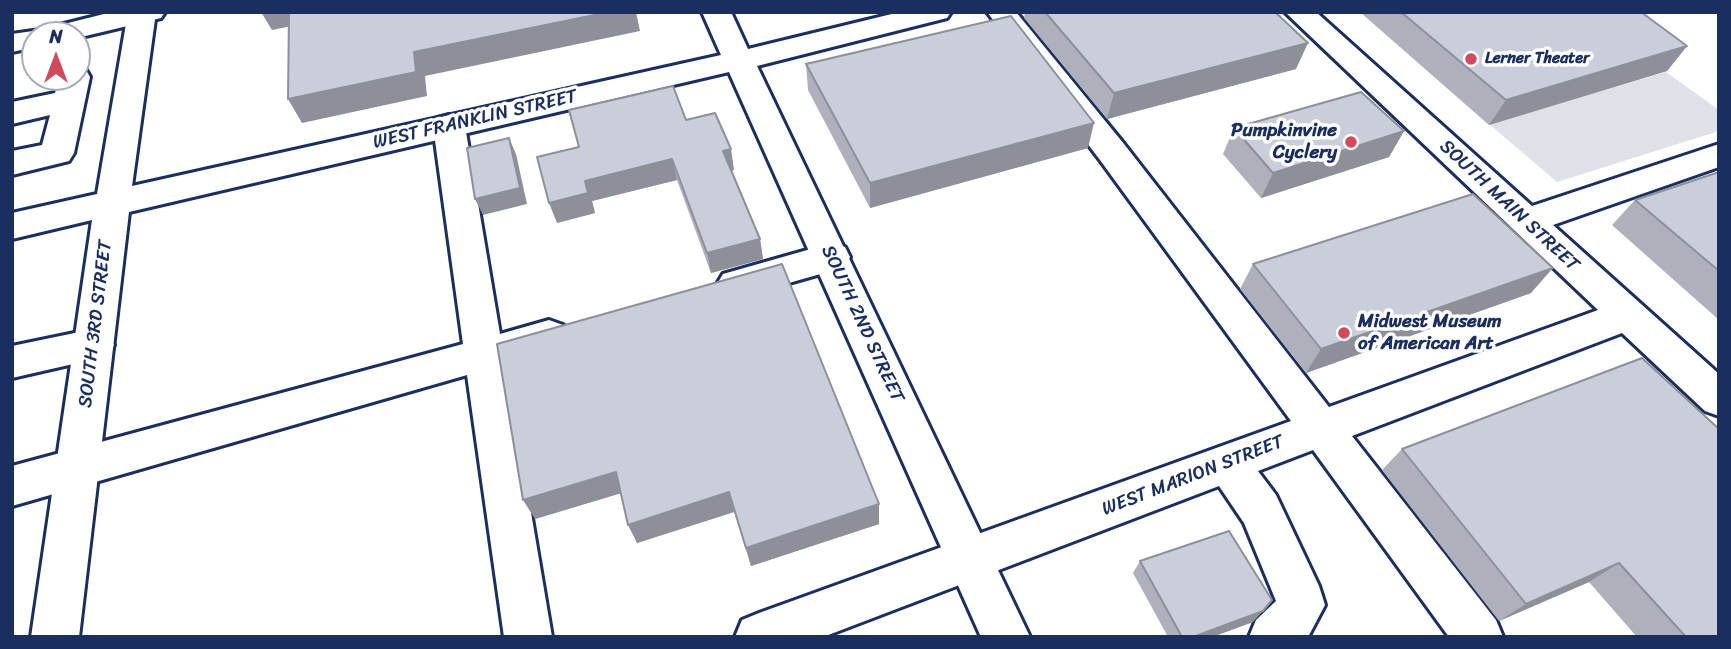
<!DOCTYPE html>
<html>
<head>
<meta charset="utf-8">
<style>
	body { margin:0 }
	#map { position:relative; width:1731px; height:649px; overflow:hidden; background:#fff; font-family:Sriracha,sans-serif }
	canvas { display:block }
	.frame { position:absolute; inset:0; border:14px solid #1b2f5e; pointer-events:none }
	.north { position:absolute; left:21px; top:21px; width:70px; height:70px; box-sizing:border-box; background:#fff; border:2px solid #a4acbf; border-radius:50%; rotate:0deg; font-size:19px; font-weight:700; line-height:28px; text-align:center; color:#1b2f5e }
	.north::after { content:''; display:block; margin:auto; width:24px; height:32px; background:#d1495b; clip-path:polygon(50% 0,100% 100%,50% 72%,0 100%) }
</style>
</head>
<body>
<div id="map">
<canvas width="1731" height="649"></canvas>
<div class="frame"></div>
<div class="north">N</div>
</div>
<script>
const g = document.querySelector('canvas').getContext('2d');
g.lineJoin = 'round';
function fillPath(path, color) {
  g.fillStyle = color;
  g.fill(path, 'evenodd');
}
function toPath(rows) {
  const path = new Path2D();
  for (const r of rows) {
    path.moveTo(r[0], r[1]);
    for (let i = 2; i < r.length; i += 2) path.lineTo(r[i], r[i + 1]);
  }
  return path;
}
function strokePath(path, color, width, dash) {
  g.strokeStyle = color;
  g.lineWidth = width;
  g.lineCap = dash ? 'butt' : 'round';
  g.setLineDash(dash || []);
  g.stroke(path);
}
function drawText(font, color, halo, rows, align = 'center') {
  g.font = font + ' Sriracha,sans-serif';
  g.lineWidth = 7;
  g.setLineDash([]);
  g.textBaseline = 'middle';
  g.strokeStyle = halo;
  g.fillStyle = color;
  for (const [text, x, y, turn = 0] of rows) {
    g.save();
    g.translate(x, y);
    g.rotate((+turn || 0) * Math.PI / 180);
    g.textAlign = isNaN(turn) ? turn : align;
    if (halo) g.strokeText(text, 0, 0);
    g.fillText(text, 0, 0);
    g.restore();
  }
}
fillPath(toPath([
	[1666,72,1719,110,1719,131,1557,182,1489,124]
]), '#dee1e7');
const minor = toPath([
	[112,12,165,12,161,18,77,38,77,35,35,35,35,47,12,52,12,34,40,30,112,12],
	[987,12,1016,12,1124,144,1329,407,1598,310,1285,12,1316,12,1532,206,1719,144,1719,167,1553,225,1719,374,1719,416,1705,411,1622,333,1352,436,1496,620,1503,637,1449,637,1313,450,1258,471,1276,495,1319,586,1325,605,1308,637,1249,637,1256,620,1276,601,1244,523,1219,486,823,637,735,637,742,620,759,613,1291,421,1100,160,987,12],
	[77,68,86,70,90,77,74,153,69,161,12,175,12,151,42,145,50,115,12,124,12,102,55,93,60,77,77,77,77,68],
	[449,115,460,118,465,126,500,334,549,320,563,325,568,336,563,347,506,364,552,637,504,637,467,375,12,506,12,466,463,344,433,126,438,118,449,115],
	[832,243,845,247,850,257,845,267,736,298,723,294,717,284,723,274,832,243],
	[94,329,108,334,114,345,108,356,12,378,12,346,94,329]
]);
const major = toPath([
	[128,12,156,12,132,186,721,55,702,12,731,12,748,49,900,12,951,12,947,18,757,66,1030,637,981,637,729,72,129,212,79,637,31,637,92,220,12,239,12,213,97,194,128,12]
]);
strokePath(minor, '#1b2f5e', 6);
strokePath(major, '#1b2f5e', 6);
fillPath(minor, '#fff');
fillPath(major, '#fff');
fillPath(toPath([
	[1025,12,1275,12,1296,69,1107,119,1024,18],
	[1360,12,1641,12,1687,46,1667,71,1489,125],
	[806,64,1088,148,870,208,808,90],
	[686,120,734,170,731,171,760,239,763,259,711,273,677,180,592,201,595,213,557,223],
	[1234,128,1404,131,1389,157,1261,198,1223,154],
	[1719,172,1719,320,1612,225,1635,200],
	[782,264,879,524,751,566,734,512,637,543,621,493,535,519],
	[1253,264,1531,293,1306,373,1240,289],
	[1719,429,1719,637,1637,637,1589,582,1499,621,1382,470,1402,449],
	[1140,561,1253,622,1212,637,1168,637,1133,573]
]), '#aeb1bb');
fillPath(toPath([
	[261,12,295,12,302,24,272,30],
	[609,12,636,12,640,31,425,76,427,96,302,123,288,99,414,52],
	[1308,43,1296,69,1107,119,1114,93],
	[1687,46,1667,71,1489,125,1506,100],
	[1094,123,1088,148,870,208,870,183],
	[1404,131,1389,157,1261,198,1273,173],
	[509,138,516,154,527,204,483,215,475,199],
	[731,149,734,170,726,172,723,151],
	[672,159,677,180,592,201,595,213,557,223,549,203,585,181],
	[760,239,763,259,711,273,707,253],
	[1553,268,1531,293,1306,373,1321,349],
	[616,472,625,492,535,519,523,500],
	[729,492,734,512,637,543,628,525],
	[879,504,879,524,751,566,746,548],
	[1619,563,1589,582,1499,621,1526,604],
	[1263,611,1253,622,1212,637,1193,637]
]), '#8d9099');
const building = toPath([
	[289,12,609,12,414,52,416,72,288,99,289,12],
	[1045,12,1275,12,1308,43,1114,93,1045,12],
	[1401,12,1641,12,1687,46,1506,100,1401,12],
	[1011,16,1094,123,870,183,806,64,1011,16],
	[673,86,686,120,715,113,731,149,723,151,760,239,707,253,672,159,585,181,588,193,549,203,537,157,579,147,569,110,673,86],
	[1361,92,1404,131,1273,173,1234,128,1361,92],
	[509,138,520,188,475,199,467,148,509,138],
	[1719,172,1719,271,1635,200,1719,172],
	[1473,194,1553,268,1321,349,1253,264,1473,194],
	[782,264,879,504,746,548,729,492,628,525,616,472,523,500,497,344,782,264],
	[1642,358,1719,429,1719,637,1686,637,1619,563,1526,604,1402,449,1642,358],
	[1229,531,1272,600,1263,611,1193,637,1182,637,1140,561,1229,531]
]);
fillPath(building, '#caceda');
strokePath(building, '#8d9099', 2);
for (const [x, y, r, color] of [
	[1471,59,7,"#d1495b"],
	[1351,142,7,"#d1495b"],
	[1344,333,7,"#d1495b"]
]) {
  const dot = new Path2D();
  dot.arc(x, y, r, 0, 2 * Math.PI);
  g.fillStyle = color;
  g.fill(dot);
  strokePath(dot, '#fff', 2.5);
}
drawText('bold 16px', '#1b2f5e', '#fff', [
	["Lerner Theater",1485,59]
], 'left');
drawText('19px', '#1b2f5e', '#fff', [
	["WEST FRANKLIN STREET",475,120,-13],
	["SOUTH MAIN STREET",1509,206,43],
	["SOUTH 3RD STREET",96,324,-83],
	["SOUTH 2ND STREET",862,324,65],
	["WEST MARION STREET",1193,476,-21]
]);
drawText('bold 19px', '#1b2f5e', '#fff', [
	["Pumpkinvine",1337,131],
	["Cyclery",1337,153],
	["Midwest Museum",1358,322,"left"],
	["of American Art",1358,344,"left"]
], 'right');
</script>
</body>
</html>
